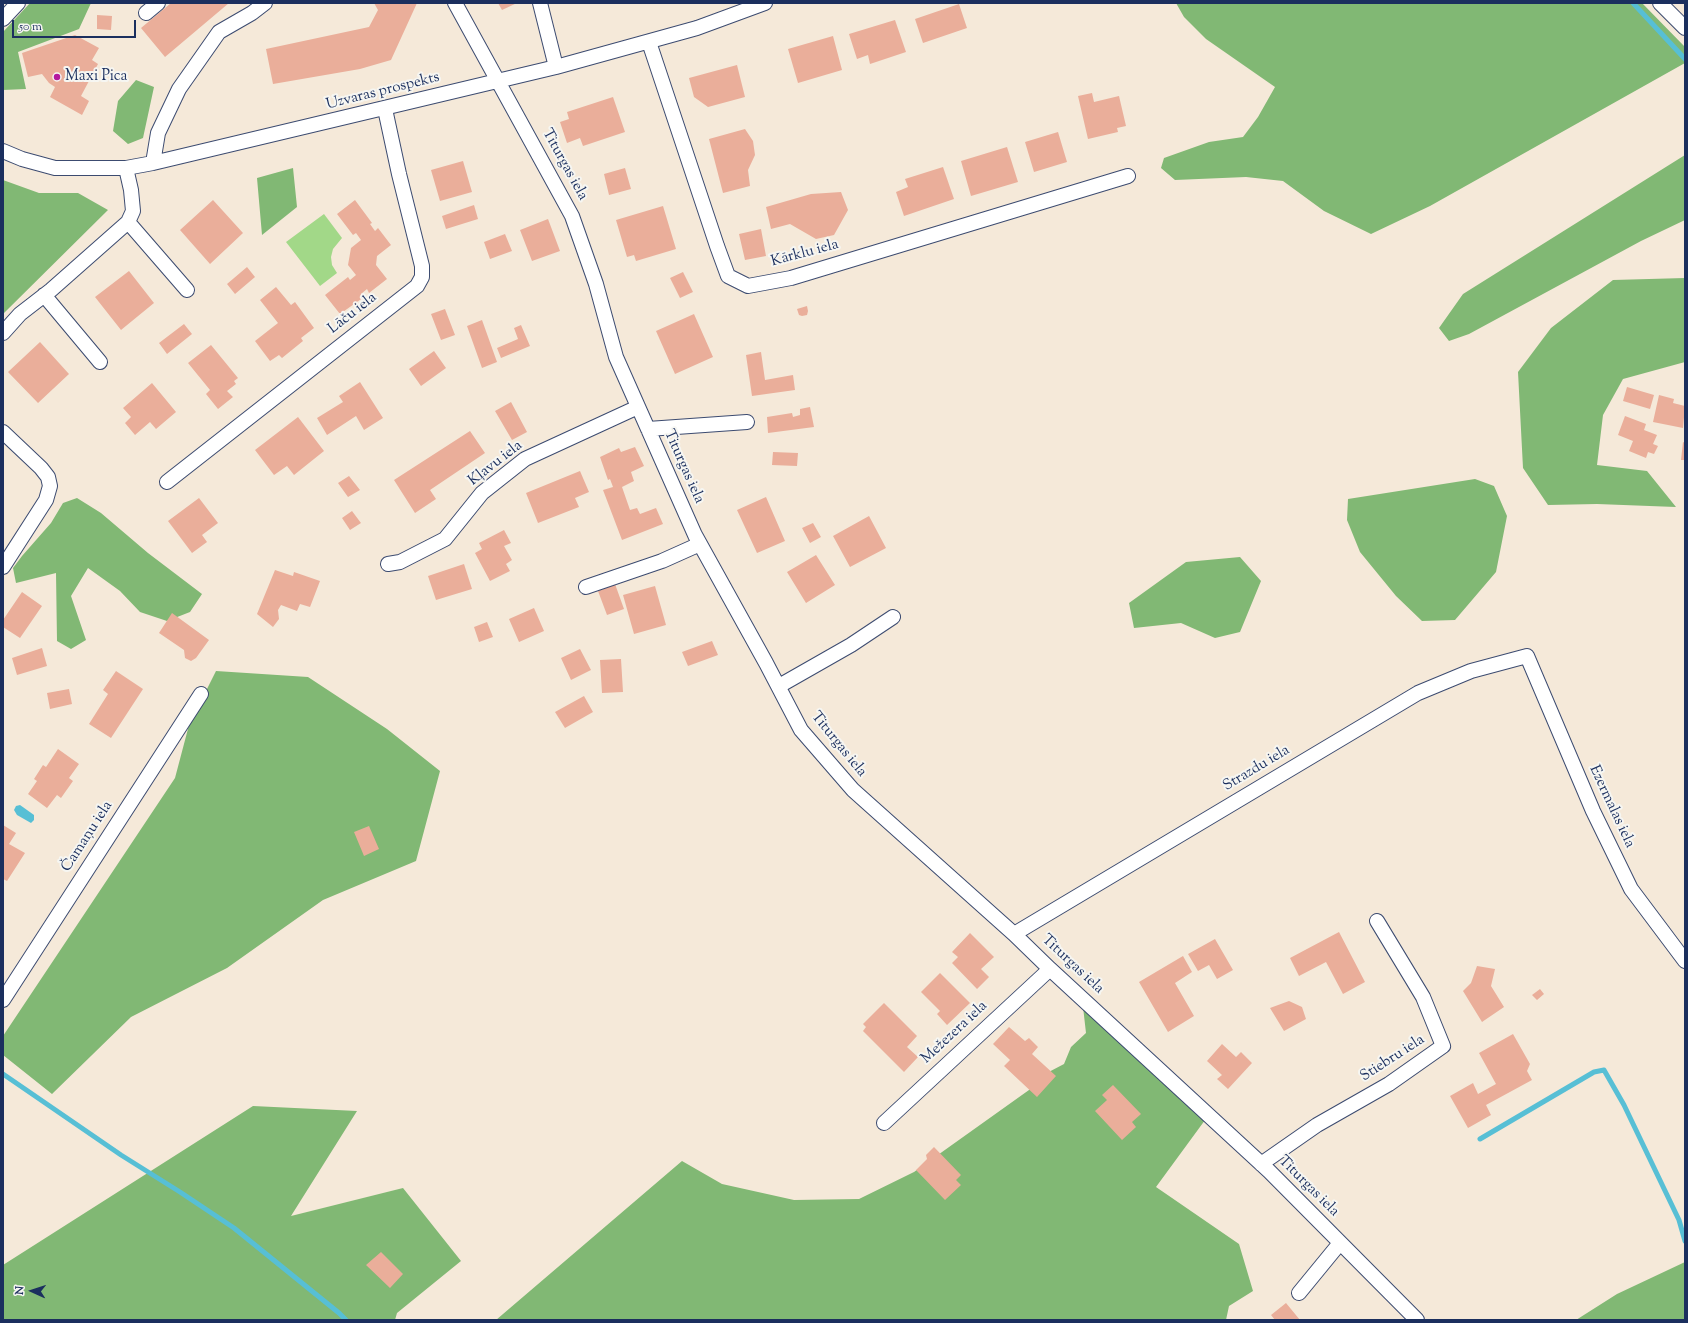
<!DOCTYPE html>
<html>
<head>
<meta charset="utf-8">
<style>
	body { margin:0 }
	#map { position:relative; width:1688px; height:1323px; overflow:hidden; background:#f5e9d9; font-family:"Sorts Mill Goudy",serif }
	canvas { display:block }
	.frame { position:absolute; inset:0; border:4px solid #1b2f5e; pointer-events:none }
	.north { position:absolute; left:12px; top:1271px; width:40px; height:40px; -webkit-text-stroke:3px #f6f6f2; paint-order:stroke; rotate:273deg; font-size:11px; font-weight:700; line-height:16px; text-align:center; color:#1b2f5e }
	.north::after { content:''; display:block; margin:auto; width:14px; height:18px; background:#1b2f5e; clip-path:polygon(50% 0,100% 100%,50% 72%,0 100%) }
	.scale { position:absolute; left:12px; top:20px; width:124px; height:18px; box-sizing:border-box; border:2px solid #1b2f5e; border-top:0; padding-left:5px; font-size:12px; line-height:14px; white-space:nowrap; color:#1b2f5e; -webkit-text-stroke:3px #f6f6f2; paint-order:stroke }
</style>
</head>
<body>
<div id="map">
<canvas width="1688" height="1323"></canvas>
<div class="frame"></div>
<div class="north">N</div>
<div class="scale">50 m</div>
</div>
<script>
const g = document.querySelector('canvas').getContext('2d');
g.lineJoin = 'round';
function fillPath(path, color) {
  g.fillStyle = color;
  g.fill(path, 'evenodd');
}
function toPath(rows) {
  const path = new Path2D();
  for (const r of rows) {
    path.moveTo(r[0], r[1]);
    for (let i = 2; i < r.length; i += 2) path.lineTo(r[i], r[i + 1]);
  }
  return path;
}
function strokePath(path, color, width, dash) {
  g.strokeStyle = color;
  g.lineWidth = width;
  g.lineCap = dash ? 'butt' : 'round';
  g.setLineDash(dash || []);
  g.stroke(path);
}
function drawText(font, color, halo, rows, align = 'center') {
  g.font = font + ' "Sorts Mill Goudy",serif';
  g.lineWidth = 4;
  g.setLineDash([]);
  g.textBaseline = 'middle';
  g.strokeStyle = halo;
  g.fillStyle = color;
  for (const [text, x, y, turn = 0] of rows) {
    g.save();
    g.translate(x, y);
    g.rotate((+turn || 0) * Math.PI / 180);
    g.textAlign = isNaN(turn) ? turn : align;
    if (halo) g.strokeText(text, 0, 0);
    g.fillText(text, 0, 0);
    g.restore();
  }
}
fillPath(toPath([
	[324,214,342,238,333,249,331,257,332,265,337,273,320,286,286,242]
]), '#a2d888');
fillPath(toPath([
	[30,3,91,3,79,29,18,52,26,89,3,90,3,32],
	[1176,3,1642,3,1685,47,1685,63,1430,206,1371,234,1324,211,1283,181,1246,177,1175,180,1161,168,1164,158,1209,142,1243,137,1258,117,1275,87,1206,39,1184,17],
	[136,80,154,87,143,138,128,144,113,131,118,101],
	[1685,155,1685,220,1641,241,1469,334,1449,341,1439,328,1463,294],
	[293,168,297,207,262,235,257,178],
	[3,180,39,193,78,193,108,210,3,314],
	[1685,278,1685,362,1623,379,1603,415,1597,465,1647,471,1676,507,1597,504,1548,505,1523,468,1518,372,1551,328,1613,280],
	[1475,479,1494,486,1507,516,1496,572,1455,620,1422,621,1396,596,1360,552,1347,520,1348,499],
	[77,498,101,513,148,553,202,594,190,612,167,621,140,612,120,591,88,568,71,596,86,640,71,649,57,641,56,573,16,583,13,568,22,556,51,523,63,503],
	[1240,557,1261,581,1240,632,1215,638,1181,623,1134,628,1129,603,1186,562],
	[216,671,308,677,387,729,440,771,416,861,323,900,227,968,131,1017,52,1094,3,1055,3,1036,175,778,189,725],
	[1082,998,1208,1116,1156,1187,1239,1244,1253,1291,1229,1306,1226,1320,496,1320,682,1161,722,1184,794,1200,859,1199,914,1172,1029,1090,1043,1075,1064,1064,1071,1047,1086,1033],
	[253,1106,357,1111,291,1216,403,1188,461,1261,397,1313,395,1320,3,1320,3,1265],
	[1685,1262,1685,1320,1576,1320,1617,1294]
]), '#81b874');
fillPath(toPath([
	[20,805,34,815,34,820,31,823,17,815,14,810,16,806]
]), '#57bfd5');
strokePath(toPath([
	[1633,3,1685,59],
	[3,1074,121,1155,180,1192,234,1228,339,1313,346,1320],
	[1480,1139,1594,1072,1604,1070,1624,1105,1679,1220,1685,1241]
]), '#57bfd5', 5);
fillPath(toPath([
	[171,3,229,3,165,57,141,28],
	[374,3,417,3,391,60,360,69,273,84,266,49,369,27,378,10],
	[498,3,517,3,502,10],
	[959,4,967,28,923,43,915,19],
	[97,15,112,16,111,30,97,29],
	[895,20,906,52,870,64,868,55,857,59,849,34],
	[75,35,99,48,92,60,98,64,81,96,89,101,82,115,50,97,55,87,49,83,42,74,28,77,22,53],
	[833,36,842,70,798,83,788,49],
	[737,65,745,97,708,107,694,97,689,78],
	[1092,93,1094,102,1119,96,1126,126,1117,128,1118,132,1088,139,1078,96],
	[613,97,625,132,583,146,580,138,567,143,560,122,569,119,567,112],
	[745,129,753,141,755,155,748,170,750,186,723,193,709,139],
	[1058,132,1067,162,1034,172,1025,142],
	[1007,147,1018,182,971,196,961,161],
	[463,161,472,192,440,201,431,170],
	[943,167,954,199,904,216,896,192,908,187,905,179],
	[625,168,631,189,609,195,604,174],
	[841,192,848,210,834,235,816,239,790,224,771,229,766,207,811,194],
	[213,200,243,233,210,264,180,230],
	[355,200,372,223,370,224,375,231,378,228,391,245,377,256,376,265,387,279,369,293,367,289,361,294,364,297,340,314,325,295,348,277,350,280,356,275,348,265,351,248,361,240,356,233,353,235,337,214],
	[474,205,478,219,446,229,442,216],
	[663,206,676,249,636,261,634,255,627,257,616,220],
	[548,219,560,251,532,261,520,230],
	[761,229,766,256,745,260,739,234],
	[505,234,512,251,490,259,484,242],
	[247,267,255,277,235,294,227,284],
	[129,271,154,303,121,330,95,297],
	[683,272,693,292,680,298,670,278],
	[276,287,291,305,295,302,314,328,301,338,303,341,282,358,279,355,270,361,255,341,278,323,260,300],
	[807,306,808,311,807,315,802,316,799,315,797,309],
	[445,309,455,335,441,340,431,314],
	[694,314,713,357,675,374,656,331],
	[482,320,497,362,482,368,467,326],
	[184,324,192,334,167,354,159,343],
	[521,325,530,346,501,358,497,348,518,339,514,328],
	[40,342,69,374,38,403,8,372],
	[211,345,238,378,234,381,236,384,227,391,233,397,218,409,206,394,210,390,188,363],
	[434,351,446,368,421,386,409,369],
	[761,352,765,380,793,375,795,390,752,396,746,355],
	[360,382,383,418,364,430,356,416,327,435,317,418,343,402,339,396],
	[152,383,176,412,156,429,150,422,135,435,125,423,131,417,123,408],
	[1627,387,1654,395,1650,409,1623,401],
	[1659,395,1674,399,1673,403,1685,406,1683,428,1653,422],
	[511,402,527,432,512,440,495,411],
	[810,407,814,427,768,433,767,417,792,413,793,417,800,415,800,409],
	[1625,416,1646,424,1644,430,1657,435,1653,444,1658,446,1654,454,1648,452,1646,458,1629,451,1633,441,1618,435],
	[298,417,324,451,294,475,287,466,274,475,255,450],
	[470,431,485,453,430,490,436,499,415,513,394,480],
	[1683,442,1685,443,1685,460,1681,460],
	[635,447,644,466,631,472,634,481,622,487,630,510,637,508,640,514,656,508,663,524,622,540,603,490,613,487,610,479,608,480,600,457,619,448,621,452],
	[773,452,798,453,797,466,772,465],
	[580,471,589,492,575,498,579,507,538,523,526,493],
	[349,476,360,490,348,497,338,483],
	[766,497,785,541,757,553,737,510],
	[199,498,218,523,202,535,207,542,192,553,168,521],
	[352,511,361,523,350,530,342,518],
	[869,516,886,548,850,567,833,536],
	[813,523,821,537,810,543,802,528],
	[504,530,511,543,504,546,512,560,506,564,510,571,490,581,475,553,482,549,479,543],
	[816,555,835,585,806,603,787,572],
	[464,564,472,589,436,600,428,576],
	[275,570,293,576,294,572,320,581,310,607,300,604,297,611,281,605,278,610,279,619,273,627,257,614],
	[615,584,624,609,607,615,598,591],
	[655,586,666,625,634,634,623,595],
	[22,592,42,606,20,638,3,627,3,620],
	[534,608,544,631,519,642,509,619],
	[172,613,209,640,196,658,191,661,185,658,184,650,159,633],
	[487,622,493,637,479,642,474,627],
	[712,641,718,655,688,666,682,652],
	[42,648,47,666,17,675,12,658],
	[580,649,591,670,571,680,561,658],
	[621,659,623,692,602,693,600,660],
	[116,671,143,689,111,738,89,724,108,694,103,690],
	[69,689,72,704,50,709,47,693],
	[584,696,593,712,565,728,555,712],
	[58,749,79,764,69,778,73,781,61,798,57,795,47,808,28,794,37,781,34,779,43,765,46,767],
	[3,825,16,833,9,844,25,853,7,881,3,879],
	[369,826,379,849,364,856,354,832],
	[1339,932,1365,982,1343,994,1326,962,1299,976,1290,958],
	[970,933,994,957,981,969,989,977,977,989,952,963,958,957,952,952],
	[1215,939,1233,970,1217,979,1209,965,1198,971,1188,954],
	[1183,956,1192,972,1175,983,1194,1016,1168,1032,1139,982],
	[1477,966,1495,969,1491,986,1504,1007,1482,1022,1463,991,1471,983],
	[940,973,970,1003,947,1025,937,1014,940,1011,921,992],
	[1540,989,1544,994,1537,1000,1532,995],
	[1289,1001,1302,1007,1306,1019,1284,1031,1270,1008],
	[884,1003,917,1036,907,1047,918,1057,904,1072,863,1031,866,1027,863,1024],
	[1009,1027,1025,1041,1029,1038,1038,1047,1032,1054,1056,1076,1037,1097,1004,1066,1010,1060,993,1044],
	[1513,1034,1530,1064,1527,1071,1532,1080,1486,1105,1491,1115,1468,1128,1450,1096,1473,1083,1478,1094,1496,1084,1479,1053],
	[1222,1044,1236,1057,1241,1052,1252,1063,1228,1089,1217,1079,1222,1075,1207,1061],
	[1113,1085,1141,1114,1132,1122,1136,1127,1122,1140,1095,1111,1107,1100,1102,1095],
	[934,1147,961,1175,956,1180,961,1185,945,1200,916,1170,927,1159,926,1155],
	[381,1252,403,1274,390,1288,366,1265],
	[1286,1303,1300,1320,1275,1320,1271,1315]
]), '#eaae9a');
const minor = toPath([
	[455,3,572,216,596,284,616,357,695,535,766,663,801,730,853,790,1014,934,1050,969,1269,1171,1417,1320],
	[540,3,556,67],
	[1660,3,1685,28],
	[146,13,158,3],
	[3,19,18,3],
	[649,42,717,246,728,276,748,286,791,278,1128,176],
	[3,151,22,159,55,168,126,168,153,163,556,67,697,28,765,3],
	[153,163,158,133,179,89,219,32,252,13,265,3],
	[128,222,187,290],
	[44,295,100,362],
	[3,333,20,314,51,290,128,222,133,211,131,190,126,168],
	[648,429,747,422],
	[3,432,41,468,48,477,50,486,46,500,3,567],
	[167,482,417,286,422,277,422,266,399,174,385,109],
	[388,564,400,562,445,539,482,493,525,459,638,407],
	[586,587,662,561,700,544],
	[779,686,851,645,893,617],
	[1014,934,1418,693,1471,671,1527,656,1593,811,1631,889,1685,961],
	[3,1000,201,694],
	[884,1123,1050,969],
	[1261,1164,1317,1125,1389,1084,1443,1046,1423,997,1377,921],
	[1299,1293,1340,1243]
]);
strokePath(minor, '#3c4b70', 16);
strokePath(minor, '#fff', 14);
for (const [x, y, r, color] of [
	[57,77,4,"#b5179e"]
]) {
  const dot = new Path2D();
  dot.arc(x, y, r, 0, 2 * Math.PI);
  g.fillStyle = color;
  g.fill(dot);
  strokePath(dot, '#f6f6f2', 1.5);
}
drawText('15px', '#1b2f5e', '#f6f6f2', [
	["Maxi Pica",65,77]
], 'left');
drawText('15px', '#1b2f5e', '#f6f6f2', [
	["Uzvaras prospekts",383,92,-14],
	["Titurgas iela",564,165,61],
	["Kārklu iela",805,254,-15],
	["Lāču iela",353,314,-38],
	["Kļavu iela",496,464,-38],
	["Titurgas iela",683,467,66],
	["Titurgas iela",838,745,51],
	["Strazdu iela",1257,769,-31],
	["Ezermalas iela",1611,807,65],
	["Čamaņu iela",88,837,-57],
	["Titurgas iela",1072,965,43],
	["Mežezera iela",955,1033,-43],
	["Stiebru iela",1393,1059,-33],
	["Titurgas iela",1308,1187,45]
]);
</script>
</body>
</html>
